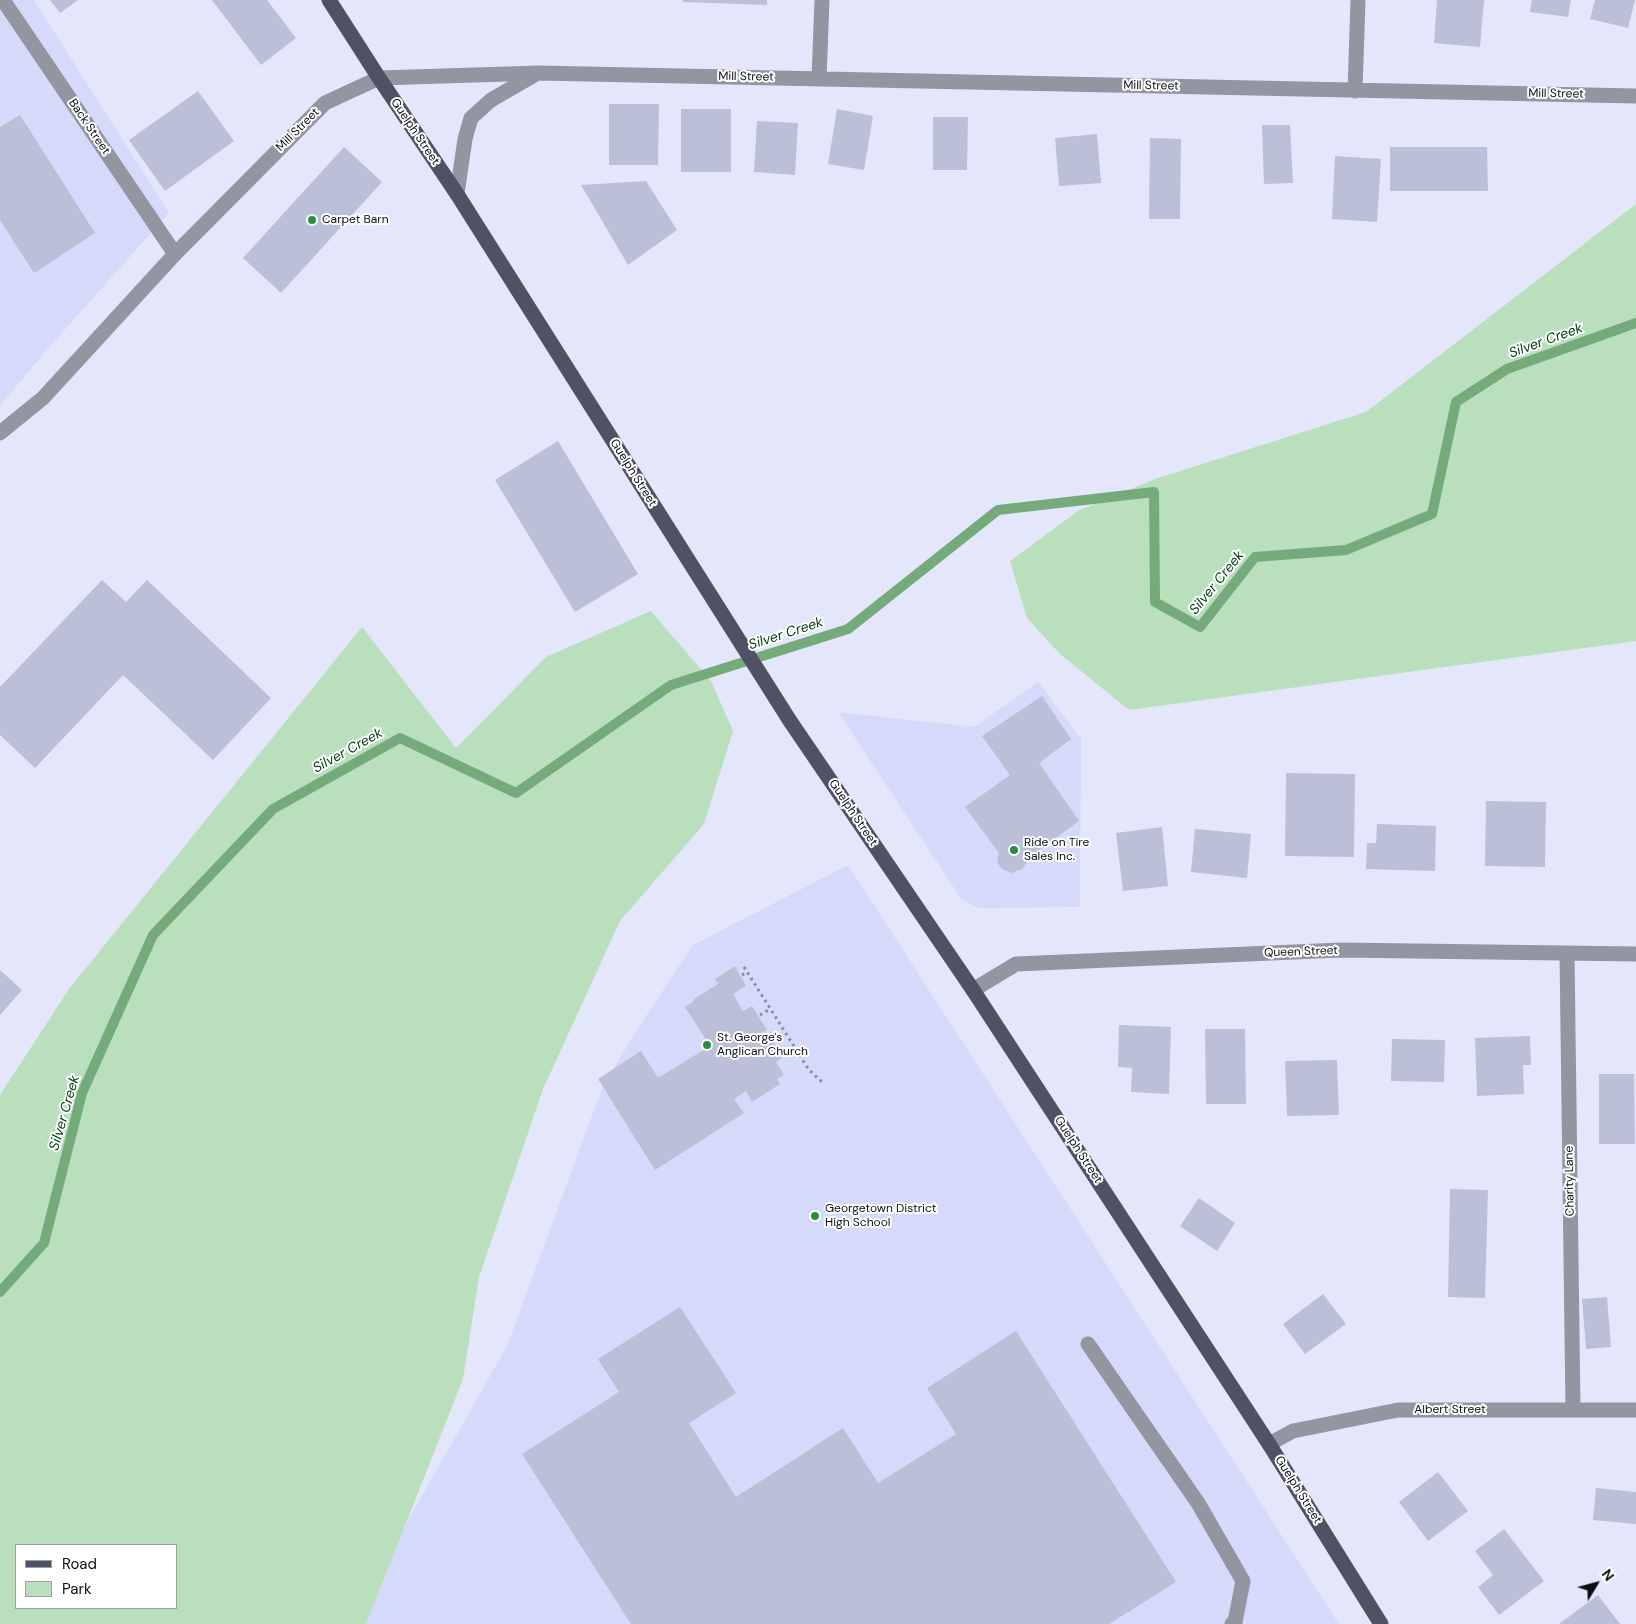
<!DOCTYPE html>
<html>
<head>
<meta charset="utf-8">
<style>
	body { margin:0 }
	#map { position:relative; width:1636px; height:1624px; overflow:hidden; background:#e4e7fb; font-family:"DM Sans",sans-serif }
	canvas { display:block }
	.legend { position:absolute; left:15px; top:1544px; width:162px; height:65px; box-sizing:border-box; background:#fff; border:1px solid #9d9ea1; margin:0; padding:6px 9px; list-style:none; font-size:15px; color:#0b0c14 }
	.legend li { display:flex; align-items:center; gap:10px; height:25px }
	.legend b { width:25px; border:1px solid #9d9ea1 }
	.north { position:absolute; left:1571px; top:1559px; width:50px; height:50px; -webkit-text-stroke:4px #fff; paint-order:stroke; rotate:53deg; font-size:14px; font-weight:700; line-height:20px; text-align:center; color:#0b0c14 }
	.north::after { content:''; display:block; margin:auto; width:18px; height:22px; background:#0b0c14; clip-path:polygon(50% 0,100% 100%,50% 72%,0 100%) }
</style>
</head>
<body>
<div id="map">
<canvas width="1636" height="1624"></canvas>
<ul class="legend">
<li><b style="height:6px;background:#4f5264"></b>Road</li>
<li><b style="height:14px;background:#b9dfbc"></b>Park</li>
</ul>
<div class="north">N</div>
</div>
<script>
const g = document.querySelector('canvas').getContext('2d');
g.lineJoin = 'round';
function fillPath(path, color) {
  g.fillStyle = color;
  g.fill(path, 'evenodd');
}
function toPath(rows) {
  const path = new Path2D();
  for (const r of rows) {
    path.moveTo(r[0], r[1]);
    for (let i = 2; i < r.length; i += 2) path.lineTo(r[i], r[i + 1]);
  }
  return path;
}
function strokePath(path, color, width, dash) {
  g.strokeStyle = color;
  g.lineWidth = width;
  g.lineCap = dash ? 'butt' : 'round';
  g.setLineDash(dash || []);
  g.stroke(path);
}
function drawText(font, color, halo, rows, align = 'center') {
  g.font = font + ' "DM Sans",sans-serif';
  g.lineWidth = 4;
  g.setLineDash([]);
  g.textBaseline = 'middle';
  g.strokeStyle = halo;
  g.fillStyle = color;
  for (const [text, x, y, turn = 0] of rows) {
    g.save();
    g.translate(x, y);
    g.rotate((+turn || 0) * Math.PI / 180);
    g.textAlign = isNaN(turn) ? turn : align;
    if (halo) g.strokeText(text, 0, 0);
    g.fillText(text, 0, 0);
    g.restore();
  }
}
fillPath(toPath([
	[0,0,34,0,169,213,44,353,0,406],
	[1038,682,1081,739,1080,907,980,908,962,900,838,712,974,727],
	[848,865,1339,1624,349,1624,507,1346,603,1086,638,1028,693,945]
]), '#d5dafb');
fillPath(toPath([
	[1636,204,1636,641,1129,710,1060,654,1027,618,1010,561,1078,511,1155,479,1366,412],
	[651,611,711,681,733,731,704,824,620,921,543,1089,479,1277,463,1379,366,1624,0,1624,0,1095,69,989,362,627,456,748,546,657],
	[176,1545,176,1608,16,1608,16,1545]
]), '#b9dfbc');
strokePath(toPath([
	[0,1292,44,1243,82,1093,153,935,273,809,400,738,516,793,671,685,848,629,998,510,1154,492,1155,602,1200,627,1255,557,1346,550,1432,514,1456,402,1507,369,1636,323]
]), '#75ab7b', 10);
fillPath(toPath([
	[50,0,78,0,60,13],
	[212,0,267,0,296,38,261,65],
	[683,0,767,0,767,5,683,2],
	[1437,0,1484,0,1480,47,1434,43],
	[1532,0,1571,0,1568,17,1530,12],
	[1595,0,1635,0,1628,28,1590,19],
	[198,91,234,141,165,191,129,140],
	[609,104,659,104,658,165,609,165],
	[681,109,731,109,731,172,681,172],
	[837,109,873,116,864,170,828,164],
	[20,115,95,233,34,273,0,220,0,127],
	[933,117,968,117,967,170,933,170],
	[757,121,798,123,795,175,754,172],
	[1262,125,1290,125,1293,183,1264,184],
	[1097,134,1101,183,1059,186,1055,138],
	[1150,138,1181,139,1180,219,1149,219],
	[344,147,382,182,281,293,243,258],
	[1390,147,1487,147,1488,191,1390,191],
	[1335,156,1381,159,1377,222,1332,219],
	[646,181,677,230,628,265,581,185],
	[558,441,638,574,575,612,495,480],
	[102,580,126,602,147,580,271,698,213,760,123,675,35,768,0,735,0,687],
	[1042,696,1071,739,1039,763,1079,821,1031,856,1022,869,1011,873,1002,869,997,862,999,853,965,807,1010,775,982,736],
	[1286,773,1355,774,1354,857,1285,856],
	[1486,801,1546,802,1545,867,1485,866],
	[1377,824,1436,826,1435,871,1366,869,1367,843,1376,843],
	[1162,827,1168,886,1123,891,1116,833],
	[1195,829,1251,834,1247,878,1191,872],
	[735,966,746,986,733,994,743,1011,752,1006,767,1030,760,1034,763,1040,770,1036,783,1057,776,1062,784,1075,777,1079,780,1084,752,1102,746,1091,734,1099,744,1113,655,1170,598,1079,641,1051,658,1078,710,1046,685,1007,693,1002,694,999,718,984,715,979],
	[0,970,22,990,0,1015],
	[1119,1025,1171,1027,1169,1094,1131,1092,1132,1068,1118,1067],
	[1205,1029,1245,1029,1246,1104,1206,1104],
	[1530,1036,1531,1065,1523,1065,1524,1094,1477,1096,1475,1038],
	[1392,1039,1445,1040,1444,1082,1391,1081],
	[1337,1060,1339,1115,1287,1116,1285,1061],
	[1599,1074,1634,1074,1635,1144,1599,1144],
	[1450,1189,1488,1190,1485,1298,1448,1297],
	[1199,1198,1235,1223,1217,1251,1180,1226],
	[1323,1294,1346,1324,1305,1354,1283,1324],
	[1607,1297,1611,1347,1586,1349,1582,1299],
	[680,1307,736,1393,689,1423,736,1497,843,1428,878,1483,956,1434,927,1388,1016,1331,1176,1582,1109,1624,631,1624,522,1454,619,1392,598,1359],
	[1438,1472,1468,1511,1428,1541,1399,1502],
	[1596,1488,1636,1492,1636,1524,1593,1520],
	[1504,1529,1544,1581,1499,1615,1478,1587,1493,1575,1475,1551],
	[1598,1595,1620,1624,1559,1624]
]), '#bbbfd8');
strokePath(toPath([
	[744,967,809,1070,822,1082],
	[742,975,747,972],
	[760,1015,770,1009]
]), '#888a99', 3, [2.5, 4]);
strokePath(toPath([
	[3,0,175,254],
	[819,79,822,0],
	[1355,91,1358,0],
	[457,194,465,139,471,118,491,100,536,74],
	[0,433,43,398,175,254,325,103,379,78,538,73,1636,96],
	[1567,953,1573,1410],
	[973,990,1016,964,1341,950,1636,954],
	[1088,1344,1198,1503,1243,1581,1235,1622,1232,1624],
	[1269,1444,1293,1431,1398,1410,1636,1410]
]), '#9395a0', 15);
strokePath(toPath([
	[329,0,379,78,457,194,790,721,973,990,1269,1444,1381,1624]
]), '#4f5264', 15);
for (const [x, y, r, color] of [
	[312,220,5,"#298c40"],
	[1014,850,5,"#298c40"],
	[707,1045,5,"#298c40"],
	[815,1216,5,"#298c40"]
]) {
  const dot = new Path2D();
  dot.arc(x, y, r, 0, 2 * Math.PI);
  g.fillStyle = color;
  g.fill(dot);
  strokePath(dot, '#fff', 2);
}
drawText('12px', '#0b0c14', '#fff', [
	["Mill Street",746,77,1],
	["Mill Street",1151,86,1],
	["Mill Street",1556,94,1],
	["Back Street",89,127,56],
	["Mill Street",298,130,-45],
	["Guelph Street",415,132,56],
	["Guelph Street",633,473,58],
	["Guelph Street",853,813,56],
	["Queen Street",1301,952,-2],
	["Guelph Street",1078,1150,57],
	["Charity Lane",1570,1181,-91],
	["Albert Street",1450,1410],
	["Guelph Street",1298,1490,58]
]);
drawText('12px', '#0b0c14', '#fff', [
	["Carpet Barn",322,220],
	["Ride on Tire",1024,843],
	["Sales Inc.",1024,857],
	["St. George's",717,1038],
	["Anglican Church",717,1052],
	["Georgetown District",825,1209],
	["High School",825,1223]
], 'left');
drawText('italic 14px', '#014215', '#fff', [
	["Silver Creek",1546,341,-20],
	["Silver Creek",1217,583,-51],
	["Silver Creek",786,634,-18],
	["Silver Creek",348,751,-29],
	["Silver Creek",65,1113,-74]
]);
</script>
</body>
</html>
